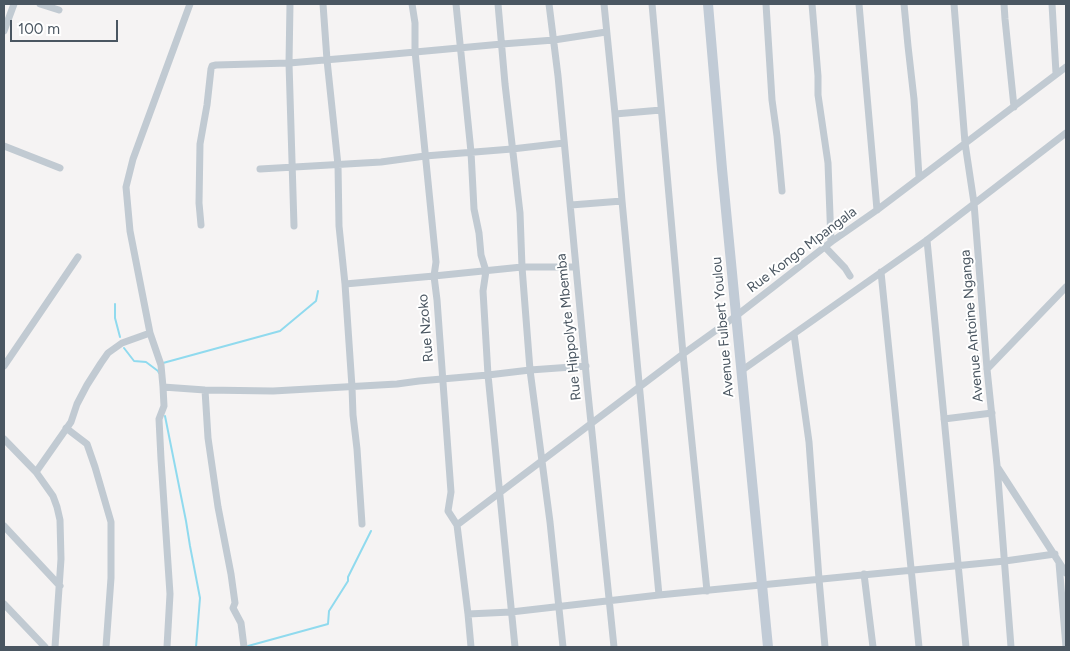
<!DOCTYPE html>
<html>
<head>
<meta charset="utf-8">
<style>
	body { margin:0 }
	#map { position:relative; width:1070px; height:651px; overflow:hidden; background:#f5f3f3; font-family:Figtree,sans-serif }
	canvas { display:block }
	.frame { position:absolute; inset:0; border:5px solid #4a5661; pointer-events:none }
	.scale { position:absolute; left:10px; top:20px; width:108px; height:22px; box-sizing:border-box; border:2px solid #4a5661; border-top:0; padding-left:6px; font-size:15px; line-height:18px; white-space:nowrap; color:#4a5661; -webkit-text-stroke:4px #fff; paint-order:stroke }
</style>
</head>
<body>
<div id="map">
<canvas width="1070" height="651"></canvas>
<div class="frame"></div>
<div class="scale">100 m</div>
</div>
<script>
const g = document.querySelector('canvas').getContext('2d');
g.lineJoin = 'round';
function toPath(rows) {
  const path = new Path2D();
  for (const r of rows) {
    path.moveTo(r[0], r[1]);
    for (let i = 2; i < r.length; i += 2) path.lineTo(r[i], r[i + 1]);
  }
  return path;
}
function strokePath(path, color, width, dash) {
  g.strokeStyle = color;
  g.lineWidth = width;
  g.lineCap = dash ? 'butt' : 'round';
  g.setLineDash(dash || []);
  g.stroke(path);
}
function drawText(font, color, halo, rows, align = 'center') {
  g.font = font + ' Figtree,sans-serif';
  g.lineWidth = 4;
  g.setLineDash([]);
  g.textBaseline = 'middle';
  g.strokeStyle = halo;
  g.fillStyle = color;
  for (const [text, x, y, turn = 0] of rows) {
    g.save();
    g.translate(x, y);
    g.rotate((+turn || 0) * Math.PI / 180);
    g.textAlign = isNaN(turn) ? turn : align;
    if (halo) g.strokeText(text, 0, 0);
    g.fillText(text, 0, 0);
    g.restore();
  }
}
strokePath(toPath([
	[115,304,115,318,120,337],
	[124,348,134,361,146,362,158,371,159,373],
	[163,363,280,331,316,301,318,291,317,296],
	[165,416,186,521,190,546,200,598,196,647],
	[248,646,328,624,329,611,348,581,348,577,371,531]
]), '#90daee', 2);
strokePath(toPath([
	[40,4,59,10],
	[290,4,289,63,294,226],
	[323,4,327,60,338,165,339,226,345,284,352,387,353,415,357,449,362,524],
	[412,4,415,23,415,51,436,262,434,276,437,300,451,492,448,511,457,525,468,614,471,647],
	[456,4,471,152,474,209,479,233,481,255,486,271,483,291,488,375,515,647],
	[498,4,505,84,520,213,522,267,530,370,550,522,563,647],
	[549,4,558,76,587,384,614,647],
	[604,4,615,114,622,201,659,595],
	[652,4,683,354,707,591],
	[766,4,772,100,777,136,782,191],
	[812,4,818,76,818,95,828,163,831,242],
	[859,4,877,210],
	[904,4,908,46,914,99,919,177],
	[954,4,965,143,974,203,987,369,997,465,1011,647],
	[1004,4,1005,19,1014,107],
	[1052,4,1056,73],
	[4,31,14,4],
	[615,114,661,110],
	[4,146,60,168],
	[260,169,381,162,425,156,512,149,564,143],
	[571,205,622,201],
	[201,225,199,203,200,144,207,105,211,69,212,66,216,65,289,63,372,56,502,44,554,40,606,32],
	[927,240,966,647],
	[825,247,845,268,850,276],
	[881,272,919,647],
	[345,284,434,276,522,267,576,267],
	[794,334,809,442,819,579,825,647],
	[4,366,78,257],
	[987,369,1066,287],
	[741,371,927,240,1066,133],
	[163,387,205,390,273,391,397,384,419,381,488,375,530,370,586,366],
	[205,390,208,438,218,507,231,574,235,603,233,608,241,623,244,647],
	[944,419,992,413],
	[66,428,87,444,95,467,111,522,111,578,106,647],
	[4,439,36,472,53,496,57,507,60,520,61,559,55,647],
	[998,468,1066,573],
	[36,472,71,422,77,404,87,385,101,363,108,353,122,343,150,333],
	[457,525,683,354,736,316,831,242,877,210,1066,67],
	[4,526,60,586],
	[1059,563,1066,647],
	[864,574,873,647],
	[4,604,45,647],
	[468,614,511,612,659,595,1005,561,1055,554],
	[167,647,170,594,161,459,159,419,164,406,163,387,161,365,150,333,130,231,126,187,133,159,190,4]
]), '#c1cad2', 7);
strokePath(toPath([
	[708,4,722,169,768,647]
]), '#c1cbd6', 10);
drawText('14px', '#4a5661', '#fff', [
	["Rue Kongo Mpangala",802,250,-37],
	["Avenue Antoine Nganga",972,326,-95],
	["Rue Hippolyte Mbemba",569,327,-96],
	["Avenue Fulbert Youlou",723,327,-95],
	["Rue Nzoko",426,328,-95]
]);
</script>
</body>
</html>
